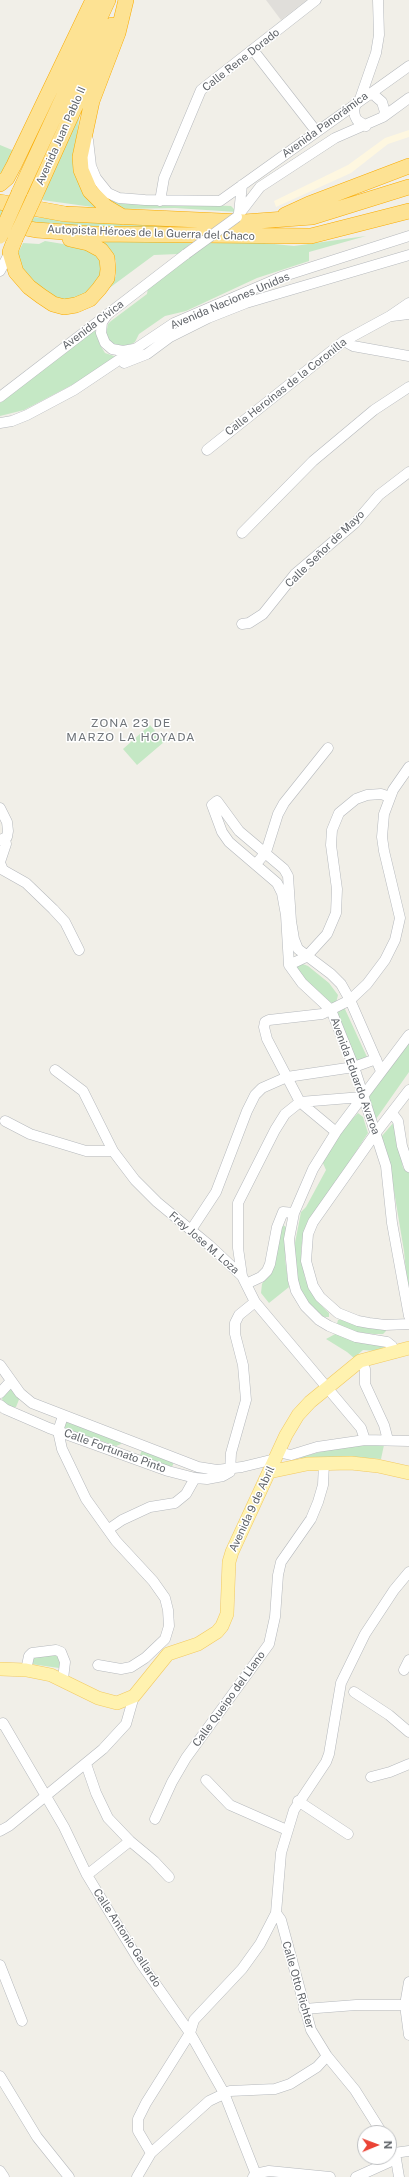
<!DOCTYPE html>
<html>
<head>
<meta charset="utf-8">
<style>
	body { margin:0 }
	#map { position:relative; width:409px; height:2177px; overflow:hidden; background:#f1efe8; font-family:"Public Sans",sans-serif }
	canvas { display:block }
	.north { position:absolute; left:357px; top:2125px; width:40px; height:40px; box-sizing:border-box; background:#fff; border:1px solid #bfc1c3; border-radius:50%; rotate:89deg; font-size:11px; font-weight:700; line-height:16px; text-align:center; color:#5f6368 }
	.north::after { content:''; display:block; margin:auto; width:14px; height:18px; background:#ea4335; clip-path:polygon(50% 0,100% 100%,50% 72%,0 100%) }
</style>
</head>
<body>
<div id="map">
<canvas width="409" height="2177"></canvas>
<div class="north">N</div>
</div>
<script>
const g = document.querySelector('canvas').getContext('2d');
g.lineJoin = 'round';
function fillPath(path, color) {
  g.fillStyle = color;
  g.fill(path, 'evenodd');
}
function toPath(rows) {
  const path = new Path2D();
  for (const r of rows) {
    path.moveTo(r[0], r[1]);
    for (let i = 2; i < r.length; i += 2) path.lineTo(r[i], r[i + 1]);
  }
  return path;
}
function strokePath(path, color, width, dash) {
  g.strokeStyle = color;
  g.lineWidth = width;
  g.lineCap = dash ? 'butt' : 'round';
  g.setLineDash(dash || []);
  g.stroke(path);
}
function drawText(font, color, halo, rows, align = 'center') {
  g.font = font + ' "Public Sans",sans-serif';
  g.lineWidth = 3;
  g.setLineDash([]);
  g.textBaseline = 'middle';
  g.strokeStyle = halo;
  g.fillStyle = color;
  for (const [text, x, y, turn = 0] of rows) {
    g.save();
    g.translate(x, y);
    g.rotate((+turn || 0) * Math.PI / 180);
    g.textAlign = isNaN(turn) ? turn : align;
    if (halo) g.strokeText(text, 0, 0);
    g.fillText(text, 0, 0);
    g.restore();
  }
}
fillPath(toPath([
	[409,130,409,137,388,144,351,173,276,207,274,201,348,165,385,138]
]), '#fef7e0');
fillPath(toPath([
	[266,0,307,0,281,20]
]), '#e0deda');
fillPath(toPath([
	[81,103,74,159,100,208,42,200],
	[0,145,17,152,0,179],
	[93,178,131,202,231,206,237,212,175,208,122,209,99,194],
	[0,208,32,217,68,220,244,227,244,232,115,229,29,222,0,215],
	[366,236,309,252,309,261,257,278,186,311,165,316,139,334,135,342,126,347,117,347,110,342,106,334,108,324,111,321,147,294,148,288,210,240,245,241,294,246],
	[99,239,194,241,178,254,154,255,108,289,116,276,116,261,111,252],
	[45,241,87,248,100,258,102,266,100,277,84,295,63,301,52,297,21,270,18,253,23,243,39,244],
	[95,330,100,345,105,353,117,357,91,375,24,410,0,416,0,403],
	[150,725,164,742,137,765,123,749],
	[300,963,308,966,329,983,338,995,336,1003,333,1004,330,1002,306,980,295,967],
	[344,1007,367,1057,365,1060,356,1062,337,1012,337,1009],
	[409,1036,409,1072,376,1119,366,1100],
	[358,1113,363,1117,368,1133,304,1232,301,1249,305,1279,318,1302,329,1313,329,1317,325,1317,321,1316,309,1304,302,1293,297,1280,294,1248,301,1212,306,1207,326,1170,322,1161,344,1128],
	[394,1122,403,1168,409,1173,409,1304,404,1251,389,1161,381,1137],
	[281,1225,285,1226,287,1230,285,1259,289,1287,269,1303,261,1293,262,1284,268,1274],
	[342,1319,385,1329,386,1331,383,1334,374,1334,356,1332,337,1324,338,1320],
	[337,1333,361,1343,382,1346,384,1348,376,1351,363,1350,354,1358,347,1352,326,1339],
	[9,1389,11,1389,20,1397,16,1407,11,1407,3,1403,2,1398],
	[66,1421,121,1440,121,1444,116,1446,64,1428],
	[355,1443,384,1445,381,1459,351,1457,302,1459,301,1457],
	[142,1450,173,1461,173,1465,170,1468,140,1455],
	[60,1655,61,1665,59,1668,31,1664,31,1656]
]), '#c5e8c5');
const minor = toPath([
	[253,50,316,131],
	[368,94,374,95,382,102,385,112,383,117],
	[360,99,376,53,379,35,378,0],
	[356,102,354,111,355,116,357,120,366,126],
	[88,140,91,166,96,178,108,193,119,198,145,200,220,201,409,66],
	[160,201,164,178,201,90,316,0],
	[239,213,242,185],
	[237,217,260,187,335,138,383,117,409,98],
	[0,271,10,252],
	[107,315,102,322,101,333,105,343,112,349,123,351,134,349],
	[392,316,409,314],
	[344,341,353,346,409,356],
	[124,363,147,354,170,337,208,318,246,303,409,255],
	[0,397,186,254],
	[0,423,12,421,27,415,74,390,174,323,281,277,409,236],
	[207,450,344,341,390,316,409,303],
	[242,533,313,461,374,410,409,387],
	[242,624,249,623,263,614,295,574,355,523,379,495,409,472],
	[0,808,7,822,8,831,7,837,0,840],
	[0,862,6,844,5,839],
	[0,863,3,870,26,883,53,909,65,922,79,950],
	[256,864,266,852,278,814,284,803,328,748],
	[289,965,306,957,327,934,336,913,337,889,331,845,332,830,339,813,356,799,367,795,381,794,390,797],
	[55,1070,83,1091,113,1151,135,1180,157,1202,209,1245,242,1276,255,1302,361,1428,365,1440],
	[381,1071,350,1000,341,984,331,974,298,949,294,939,291,921,288,876,284,869,239,831,217,801,212,805,222,832,229,842,277,883,282,893,286,915,289,965,302,983,331,1010,354,1067,386,1166,392,1223,409,1316],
	[409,1090,375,1134,313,1222,308,1234,306,1261,313,1286,320,1297,338,1313,358,1321,369,1323,385,1325,409,1324],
	[392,1113,398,1121,402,1146,409,1167],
	[5,1121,30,1134,86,1151,113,1151],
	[336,1132,300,1102,267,1039,264,1027,265,1022,269,1020,322,1014,350,1000,367,984,385,960,395,940,400,918,384,851,382,837,384,814,393,790,409,767],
	[191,1230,216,1192,247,1111,255,1095,262,1088,287,1077,354,1067,376,1059],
	[242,1276,238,1248,238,1203,275,1130,285,1114,300,1102,362,1097],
	[246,1284,261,1277,267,1271,270,1264,277,1227,283,1212,294,1213],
	[395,1353,392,1346,387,1342,356,1337,329,1326,319,1320,305,1306,296,1291,293,1280,289,1239,294,1213,313,1169,336,1132,409,1035],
	[360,1361,365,1369,365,1384,384,1425,388,1440],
	[0,1365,20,1393,32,1403,198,1467,217,1470,242,1467,275,1459],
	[0,1393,11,1381],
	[0,1405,5,1409,49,1428,168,1471,195,1478,207,1479,223,1476,230,1472,231,1453,246,1400,243,1365,235,1334,235,1323,239,1315,255,1302],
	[63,1416,58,1431,62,1449,86,1499,116,1541,153,1581,165,1598,168,1610,169,1626,165,1639,145,1658,131,1667,121,1669,98,1665],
	[278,1452,291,1455,317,1447,365,1440,409,1441],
	[109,1529,122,1520,150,1507,175,1503,186,1494,195,1478],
	[26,1670,29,1656,32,1653,56,1650,61,1652,65,1662,63,1679],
	[404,1670,409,1660],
	[354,1692,389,1715,409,1732],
	[0,1724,3,1723,64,1827,87,1875,113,1918,140,1962,190,2033,224,2093,257,2177],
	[86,1764,96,1793,108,1818,130,1841,154,1861,169,1877],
	[371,1777,390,1772,409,1764],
	[206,1780,230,1805,287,1830],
	[298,1801,348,1834],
	[155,1819,172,1782,186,1758,269,1644,275,1617,278,1575,281,1562,311,1519,318,1502,323,1485,324,1463],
	[0,1831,9,1826,103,1749,126,1724,134,1696],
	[87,1875,130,1841],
	[276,1913,281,1920,311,2030,327,2056,355,2090,382,2133],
	[0,1965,22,2021],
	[409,1982,405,2005,409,2035],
	[304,2009,356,2005,409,2005],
	[0,2076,37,2137,69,2177],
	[389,2144,396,2159,399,2177],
	[151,2153,138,2131,138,2119,146,2103,190,2033,194,2020,242,1969,260,1944,276,1913,281,1853,294,1810,326,1762,329,1754,341,1683,365,1634,394,1590,409,1572],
	[394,2153,409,2151],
	[0,2171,4,2177],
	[137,2177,151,2153,209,2101,230,2091,275,2089,290,2084,317,2067,327,2056],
	[253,2177,255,2174,269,2171,330,2177],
	[356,2177,396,2159]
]);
const major = toPath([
	[269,1472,307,1464,351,1463,378,1466,409,1473],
	[0,1669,26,1670,51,1675,98,1698,117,1703,134,1696,168,1654,198,1644,217,1632,222,1626,227,1614,229,1562,232,1552,286,1435,298,1415,310,1402,360,1361,409,1348]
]);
const highway = toPath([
	[0,184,7,178,14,165,93,0],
	[19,193,108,0],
	[34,198,112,25],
	[0,202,65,214,244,222,312,217,409,187],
	[285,215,309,204,409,166],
	[123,217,106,207,90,191,81,170,80,157,92,101,118,33,126,0],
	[9,225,36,230,93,234,311,236,409,211],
	[15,239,10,252,16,272,29,287,41,296,53,304,64,307,76,305,90,299,99,289,107,278,108,269,107,258,101,250,88,243,70,239]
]);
strokePath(minor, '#b5b8bc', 11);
strokePath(major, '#f2c960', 14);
strokePath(highway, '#f9ab00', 16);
strokePath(minor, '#fff', 10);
strokePath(major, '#fff2af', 13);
strokePath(highway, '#fde293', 15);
const minorBridge = toPath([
	[186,254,237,217]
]);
const highwayBridge = toPath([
	[0,236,19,193],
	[15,239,34,198]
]);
strokePath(minorBridge, '#b5b8bc', 11, []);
strokePath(highwayBridge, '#f9ab00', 16, []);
strokePath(minorBridge, '#fff', 10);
strokePath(highwayBridge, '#fde293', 15);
drawText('11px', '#5f6368', '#fff', [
	["Calle Rene Dorado",241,60,-38],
	["Avenida Panorámica",325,125,-36],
	["Avenida Juan Pablo II",61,136,-66],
	["Autopista Héroes de la Guerra del Chaco",151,233,2],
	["Avenida Naciones Unidas",230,301,-23],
	["Avenida Cívica",93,325,-37],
	["Calle Heroínas de la Coronilla",286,387,-38],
	["Calle Señor de Mayo",325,549,-44],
	["Avenida Eduardo Avaroa",355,1076,70],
	["Fray Jose M. Loza",204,1243,41],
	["Calle Fortunato Pinto",115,1451,20],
	["Avenida 9 de Abril",252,1509,-65],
	["Calle Queipo del Llano",229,1699,-54],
	["Calle Antonio Gallardo",127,1938,57],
	["Calle Otto Richter",298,1985,74]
]);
g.letterSpacing = '1px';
drawText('12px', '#70757a', '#fff', [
	["ZONA 23 DE",131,723],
	["MARZO LA HOYADA",131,737]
]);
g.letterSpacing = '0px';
</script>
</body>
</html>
